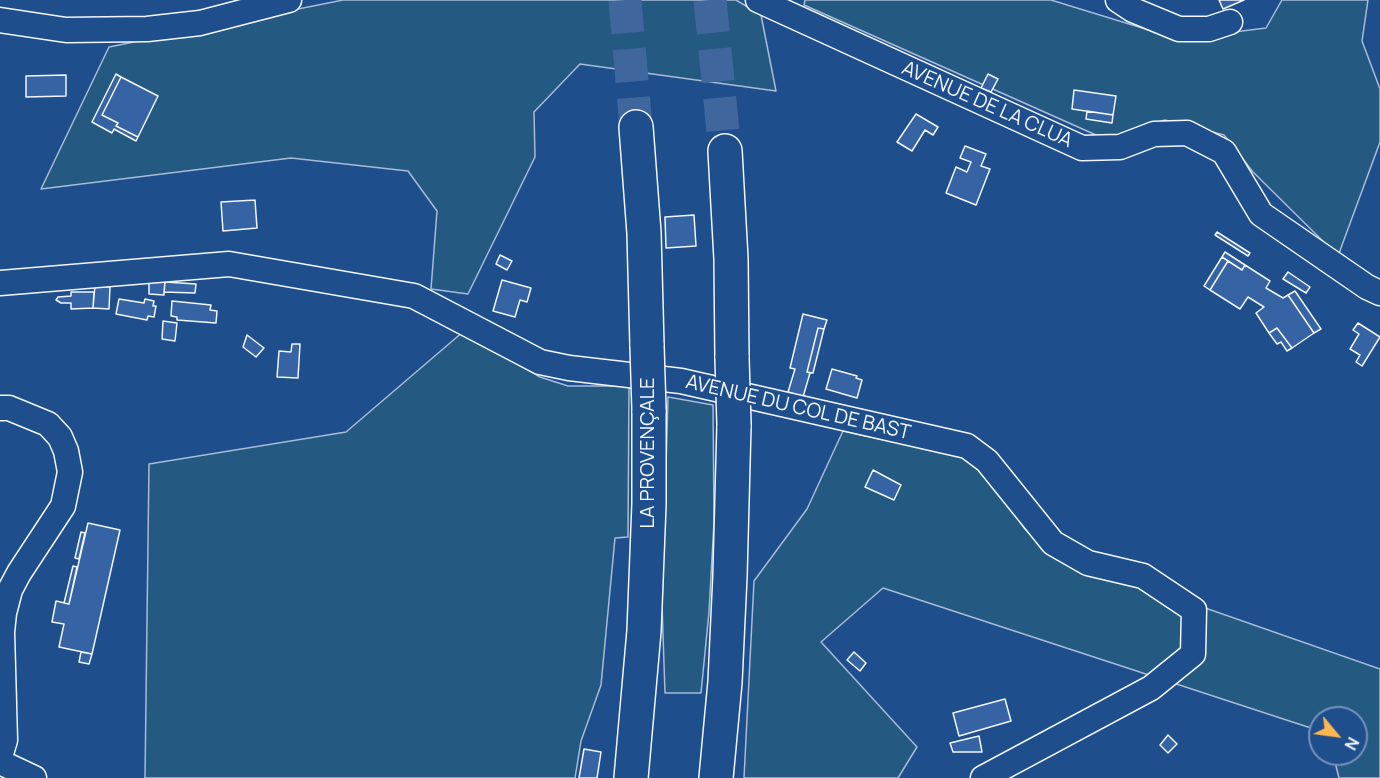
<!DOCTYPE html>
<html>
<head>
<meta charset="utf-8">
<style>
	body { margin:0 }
	#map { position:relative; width:1380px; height:778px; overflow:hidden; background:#1f4e8c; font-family:Manrope,sans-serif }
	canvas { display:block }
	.north { position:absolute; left:1308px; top:706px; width:60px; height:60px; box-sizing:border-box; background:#1f4e8c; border:2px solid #7391ba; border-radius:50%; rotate:119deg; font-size:16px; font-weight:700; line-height:24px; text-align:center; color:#f2f6ff }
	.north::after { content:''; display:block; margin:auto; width:21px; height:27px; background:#ffb74d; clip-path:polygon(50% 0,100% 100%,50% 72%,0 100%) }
</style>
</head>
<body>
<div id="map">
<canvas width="1380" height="778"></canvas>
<div class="north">N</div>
</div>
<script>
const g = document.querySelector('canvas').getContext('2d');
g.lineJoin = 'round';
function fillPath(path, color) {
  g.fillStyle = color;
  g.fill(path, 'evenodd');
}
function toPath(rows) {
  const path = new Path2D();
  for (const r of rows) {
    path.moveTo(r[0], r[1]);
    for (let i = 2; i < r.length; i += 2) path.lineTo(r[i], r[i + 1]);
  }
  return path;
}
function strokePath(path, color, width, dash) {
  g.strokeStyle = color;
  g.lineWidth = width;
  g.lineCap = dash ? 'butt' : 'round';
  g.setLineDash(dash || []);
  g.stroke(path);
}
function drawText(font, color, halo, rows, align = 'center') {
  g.font = font + ' Manrope,sans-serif';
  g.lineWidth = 4.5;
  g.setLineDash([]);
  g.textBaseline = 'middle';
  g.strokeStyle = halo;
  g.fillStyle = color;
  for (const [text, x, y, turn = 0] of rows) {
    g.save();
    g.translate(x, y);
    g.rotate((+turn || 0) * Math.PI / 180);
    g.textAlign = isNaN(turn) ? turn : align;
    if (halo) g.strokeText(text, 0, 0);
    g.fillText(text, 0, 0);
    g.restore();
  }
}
const green = toPath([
	[343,0,736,0,761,15,776,91,580,64,534,112,535,157,468,294,431,289,437,211,408,171,291,158,41,189,109,47,343,0],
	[805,0,1051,0,1178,39,1266,28,1282,0,1368,0,1362,41,1380,89,1380,142,1338,256,1253,172,1224,135,1165,120,1105,139,804,5,805,0],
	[464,331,540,377,568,386,629,386,628,537,615,538,601,685,581,741,575,778,145,778,149,464,346,432,464,331],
	[668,397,713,405,714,522,709,612,701,693,665,693,662,605,668,397],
	[843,431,960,456,975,465,992,479,1025,529,1035,539,1065,559,1380,669,1380,778,1339,778,1333,754,1356,754,1356,718,1320,718,1320,731,883,588,821,642,917,747,898,778,744,778,754,581,807,509,843,431]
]);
fillPath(green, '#245a82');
strokePath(green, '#a8bbd7', 1.5);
const building = toPath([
	[1219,0,1244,0,1223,9,1219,0],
	[116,74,121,77,102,115,118,123,116,126,138,137,136,141,114,129,112,133,92,122,116,74],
	[988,74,998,79,991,92,981,88,988,74],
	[66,75,66,96,26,97,26,76,66,75],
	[121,77,158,96,138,137,116,126,118,123,102,115,121,77],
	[1074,90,1116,96,1113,115,1072,109,1074,90],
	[1087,111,1113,115,1112,123,1086,119,1087,111],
	[916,114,938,127,933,135,925,130,912,151,897,142,916,114],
	[965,146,986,154,981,166,990,169,976,205,946,193,956,167,967,172,971,162,960,158,965,146],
	[255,200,257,228,223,231,221,202,255,200],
	[694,215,696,246,666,248,665,217,694,215],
	[1217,232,1250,253,1248,256,1215,235,1217,232],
	[1225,252,1245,265,1242,270,1222,257,1225,252],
	[500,255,512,261,507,270,496,264,500,255],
	[1222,257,1228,261,1210,290,1204,286,1222,257],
	[1228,261,1242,270,1245,265,1270,281,1266,288,1283,298,1288,295,1314,333,1292,348,1277,328,1269,333,1256,313,1264,307,1248,297,1240,309,1210,290,1228,261],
	[1288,272,1310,287,1306,293,1283,279,1288,272],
	[165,280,164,295,149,294,149,282,165,280],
	[502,280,531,288,527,302,520,300,515,317,493,311,502,280],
	[165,282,196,284,195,293,164,292,165,282],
	[95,285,110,287,109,309,93,308,95,285],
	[1295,291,1321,329,1314,333,1288,295,1295,291],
	[71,292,94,292,93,308,71,309,71,303,61,303,56,300,58,297,71,296,71,292],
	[119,299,144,303,145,299,154,301,153,306,156,306,154,317,148,316,147,320,116,314,119,299],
	[172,301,211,305,210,310,217,311,216,323,177,320,177,317,171,316,172,301],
	[803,314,827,320,824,329,818,328,807,372,810,373,803,397,788,392,795,369,790,368,803,314],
	[163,321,177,323,175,341,162,339,163,321],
	[1358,323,1380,337,1362,366,1356,362,1360,355,1350,349,1359,334,1353,330,1358,323],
	[818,328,824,329,813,373,807,372,818,328],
	[1277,328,1292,348,1287,351,1281,342,1277,344,1269,333,1277,328],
	[247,335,264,348,256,357,243,347,247,335],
	[292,344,300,344,298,378,277,377,279,351,291,352,292,344],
	[832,369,857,376,856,378,862,380,857,398,826,389,832,369],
	[873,470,901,485,894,500,865,487,873,470],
	[88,523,120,530,92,654,59,647,64,624,52,622,56,601,69,604,88,523],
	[81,532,85,533,79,559,75,558,81,532],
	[73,566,77,567,69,604,64,603,73,566],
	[81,652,92,654,89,664,79,662,81,652],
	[854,652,866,663,860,671,847,660,854,652],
	[1005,699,1011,721,959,736,953,713,1005,699],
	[1168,735,1177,744,1168,753,1160,745,1168,735],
	[979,736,982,752,953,752,950,743,979,736],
	[584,749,601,752,597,778,579,778,584,749]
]);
fillPath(building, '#3563a3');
strokePath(building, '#f2f6ff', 1.5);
strokePath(toPath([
	[625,0,636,127],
	[710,0,725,151]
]), '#3f679d', 33, [33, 16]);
const minor = toPath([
	[758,0,1082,148,1120,147,1154,134,1187,133,1224,152,1261,214,1367,287,1380,293],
	[1118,0,1133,10,1179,29,1209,29,1230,22],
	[0,20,66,30,147,29,200,23,289,0],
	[0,283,229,264,414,296,540,362,569,368,681,381,967,446,987,461,1053,543,1088,563,1143,576,1194,610,1193,654,1151,688,983,778],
	[0,408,9,408,48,424,60,437,66,451,70,472,63,506,19,573,10,590,4,613,2,632,5,740,0,757],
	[0,762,34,778]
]);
const highway = toPath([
	[636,127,644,233,647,346],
	[725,151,731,259,732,358],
	[631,778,644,631,649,504,649,410],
	[716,778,725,682,730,576,734,425]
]);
strokePath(minor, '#f2f6ff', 27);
strokePath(highway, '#f2f6ff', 36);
strokePath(minor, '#1f4e8c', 24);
strokePath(highway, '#1f4e8c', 33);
const highwayBridge = toPath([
	[647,346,649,410],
	[732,358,734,425]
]);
strokePath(highwayBridge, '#f2f6ff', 36, []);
strokePath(highwayBridge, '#1f4e8c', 33);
drawText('20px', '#f2f6ff', '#1f4e8c', [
	["AVENUE DE LA CLUA",987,105,24],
	["AVENUE DU COL DE BAST",798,408,13],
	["LA PROVENÇALE",648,453,-90]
]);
</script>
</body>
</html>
